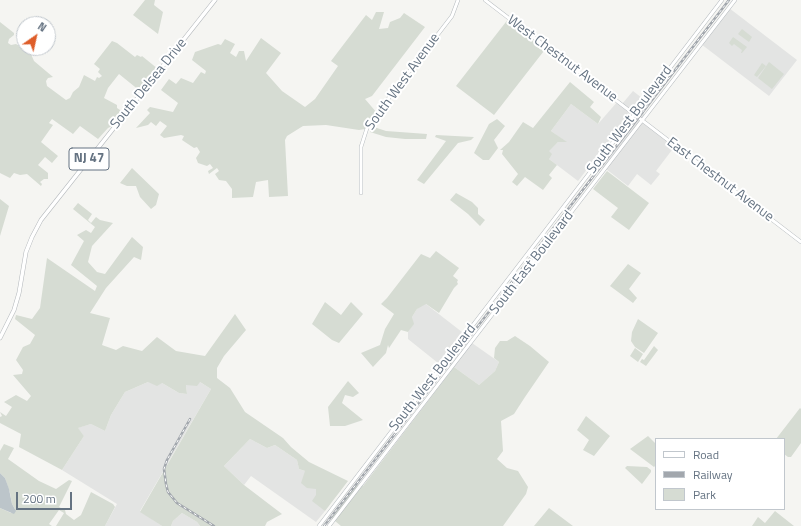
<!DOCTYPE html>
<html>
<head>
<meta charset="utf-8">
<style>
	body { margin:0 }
	#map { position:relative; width:801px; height:526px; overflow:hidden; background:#f5f5f2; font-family:"Titillium Web",sans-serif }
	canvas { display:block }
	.legend { position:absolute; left:655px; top:438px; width:130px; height:72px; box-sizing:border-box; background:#fff; border:1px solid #c1c7cd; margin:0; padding:5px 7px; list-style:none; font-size:12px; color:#657382 }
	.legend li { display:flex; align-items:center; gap:8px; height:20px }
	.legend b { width:20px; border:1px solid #c1c7cd }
	.north { position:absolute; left:16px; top:16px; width:40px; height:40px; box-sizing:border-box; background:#fff; border:1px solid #c1c7cd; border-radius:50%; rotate:34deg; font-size:11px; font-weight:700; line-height:16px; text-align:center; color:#657382 }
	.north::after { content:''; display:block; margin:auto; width:14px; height:18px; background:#de5d29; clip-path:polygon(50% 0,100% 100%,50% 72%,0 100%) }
	.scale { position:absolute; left:16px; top:492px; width:56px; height:18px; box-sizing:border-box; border:2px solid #657382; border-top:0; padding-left:5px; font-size:12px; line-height:14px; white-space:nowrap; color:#657382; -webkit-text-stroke:3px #fff; paint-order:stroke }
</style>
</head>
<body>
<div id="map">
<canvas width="801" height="526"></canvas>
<ul class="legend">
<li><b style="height:5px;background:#fff"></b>Road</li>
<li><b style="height:5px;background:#a2a7ad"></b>Railway</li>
<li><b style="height:11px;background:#d6dcd3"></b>Park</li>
</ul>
<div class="north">N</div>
<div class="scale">200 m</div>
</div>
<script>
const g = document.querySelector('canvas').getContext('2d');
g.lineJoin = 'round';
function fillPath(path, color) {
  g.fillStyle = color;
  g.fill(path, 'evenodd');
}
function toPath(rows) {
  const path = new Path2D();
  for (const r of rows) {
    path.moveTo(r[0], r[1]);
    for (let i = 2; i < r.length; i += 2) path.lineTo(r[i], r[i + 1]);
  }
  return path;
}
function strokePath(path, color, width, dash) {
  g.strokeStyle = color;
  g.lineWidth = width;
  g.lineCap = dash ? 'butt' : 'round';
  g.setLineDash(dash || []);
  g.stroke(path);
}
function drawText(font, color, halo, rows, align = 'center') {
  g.font = font + ' "Titillium Web",sans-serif';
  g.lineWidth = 4;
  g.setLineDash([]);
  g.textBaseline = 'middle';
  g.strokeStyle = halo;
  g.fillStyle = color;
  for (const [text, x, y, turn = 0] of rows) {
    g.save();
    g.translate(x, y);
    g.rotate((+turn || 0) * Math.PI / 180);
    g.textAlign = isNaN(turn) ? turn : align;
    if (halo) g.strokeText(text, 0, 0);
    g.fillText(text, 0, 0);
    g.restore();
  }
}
fillPath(toPath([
	[729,8,797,60,769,96,701,44],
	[633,91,642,98,578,181,549,159,548,151,558,142,566,142,551,131,571,104,598,124,618,101,622,104],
	[644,109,644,122,675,146,656,171,660,174,651,185,637,174,628,186,606,169,600,167],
	[422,301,462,332,438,363,408,339,408,332,413,324,412,317],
	[468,338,472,343,499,362,495,371,479,385,454,367,447,366],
	[148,382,162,383,179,393,187,394,186,385,200,382,211,389,140,511,162,526,105,526,117,504,62,470,84,436,77,428,91,424,105,431,111,415,125,392],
	[250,439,267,448,275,445,297,460,299,469,305,471,316,489,325,511,316,522,251,476,244,485,224,466],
	[182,513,197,522,200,526,171,526,173,521]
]), '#e3e4e3');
fillPath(toPath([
	[145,0,155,0,154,5,163,12,158,34,133,15],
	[376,12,384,12,379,29,388,28,390,22,400,18,404,13,425,27,372,96,365,99,377,113,365,129,359,130,326,125,303,126,287,136,285,140,288,196,269,197,268,180,256,182,253,197,232,198,232,189,226,181,219,180,215,174,219,171,217,168,209,174,208,171,213,168,210,164,207,166,198,163,196,158,200,152,197,147,194,148,182,140,184,136,181,135,164,138,160,135,167,126,160,121,156,126,151,122,148,125,136,128,150,113,147,110,150,107,173,112,178,103,161,90,169,79,176,84,181,78,193,83,201,72,205,74,206,71,192,60,195,52,218,44,221,45,225,39,235,44,230,53,236,57,239,51,244,51,246,61,261,38,281,53,266,73,282,91,305,107,315,99,338,66,331,61,366,15,372,20],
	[509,18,547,47,494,115,456,86],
	[0,22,14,33,14,35,9,39,8,43,11,45,16,44,30,52,34,61,53,77,48,78,46,81,47,86,66,100,70,98,73,92,79,87,84,75,95,81,97,77,99,78,102,76,98,72,100,69,94,64,112,41,117,43,135,57,137,55,141,57,142,56,158,69,140,91,119,74,108,88,104,98,117,105,117,108,123,112,112,126,108,128,98,139,80,126,73,134,52,119,49,123,53,125,41,142,58,156,52,163,45,157,38,165,48,173,48,179,44,179,40,182,42,184,41,186,27,174,20,175,14,173,10,178,0,173],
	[742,29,752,37,749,42,738,34],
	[733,37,747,47,742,53,741,53,742,50,734,44,732,46,729,43],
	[769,62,784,74,772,89,758,78],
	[762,63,766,66,757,77,754,75],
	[570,82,594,102,590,107,601,117,598,124,571,104,551,131,567,142,558,142,549,151,552,154,549,159,557,165,549,175,552,178,543,190,525,177,517,186,512,182,518,174,502,154,503,150,500,150,509,142,523,122,533,128],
	[497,119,505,126,494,140,498,148,489,160,483,160,474,153,489,124],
	[371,126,386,131,427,134,426,139,405,139,386,137,370,132],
	[436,135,474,137,471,140,458,143,424,184,417,180,446,141,435,137],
	[132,168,159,194,156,205,151,209,140,197,136,186,127,186,120,183],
	[607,171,649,203,629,230,611,217,618,208,593,189],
	[456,193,472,202,478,208,478,214,485,220,480,226,468,214,450,200],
	[0,199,9,206,0,236],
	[78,203,92,214,88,220,91,223,96,217,100,220,113,223,92,246,88,262,97,272,105,274,132,237,143,247,141,260,134,257,106,288,90,313,110,318,102,345,116,350,123,346,142,351,157,337,176,351,205,356,235,314,246,330,224,356,217,368,217,378,230,388,245,412,283,438,291,447,309,462,348,481,325,511,312,501,316,495,316,489,307,488,301,483,305,471,299,469,297,460,275,445,267,448,250,439,224,466,244,485,282,514,267,522,265,526,200,526,197,522,182,513,173,521,171,526,162,526,140,512,211,389,200,382,197,386,186,385,187,394,179,393,162,383,157,386,148,382,125,392,111,415,105,431,91,424,78,428,84,436,62,470,19,447,21,434,0,423,0,417,2,416,0,412,6,416,12,407,4,402,16,395,27,401,31,396,13,375,22,374,23,370,16,360,23,347,30,344,35,335,15,319,16,315,32,319,40,308,47,258,95,291,97,286,71,265,84,241,77,235,86,230,91,233,95,227,73,209],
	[436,251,459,268,453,276,458,280,457,282,458,284,454,288,439,313,426,304,417,309,412,317,414,324,408,332,401,330,389,348,388,345,386,353,373,367,361,353,380,345,385,329,394,314,381,304,387,298,421,254,430,258],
	[628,264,641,273,629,289,637,298,633,303,610,286],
	[325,302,341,315,351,302,363,314,339,343,332,340,312,324],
	[638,319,658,333,644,353,635,347,631,341,632,332],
	[515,336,530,346,549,362,525,397,514,414,501,421,503,451,497,459,507,468,518,471,528,487,526,494,503,526,341,526,335,521,331,517,356,484,363,486,454,367,479,385,495,371,499,362,494,358,495,348,500,341,507,341],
	[654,346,658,350,646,366,640,362,642,359,644,360],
	[635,348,643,354,638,362,630,356],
	[348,381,359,393,353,397,345,395,342,403,363,420,345,426,330,426,328,407],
	[800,408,801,409,801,443,791,457,788,457,784,454,784,439,776,439],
	[586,416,610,436,594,456,583,450,589,440,577,430],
	[648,436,656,444,656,465,654,467,630,449],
	[4,444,14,448,8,459,39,481,56,489,69,480,72,481,59,507,65,510,66,514,74,520,81,515,91,492,113,504,115,507,105,526,56,526,64,513,59,510,49,524,52,526,0,526,0,508,11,513,15,509,12,504,10,493,5,478,0,473,0,451],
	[627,466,647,467,651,470,651,472,642,484,625,468],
	[549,508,573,526,534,526],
	[775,511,794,526,752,526,758,517,765,523]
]), '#d6dcd3');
fillPath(toPath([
	[0,473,5,478,9,489,12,504,16,511,14,514,0,508]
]), '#bcc5ca');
const secondary = toPath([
	[485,0,801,242],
	[361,193,361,147,368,125,452,16,458,0],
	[319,526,722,0],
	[329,526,735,0]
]);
const primary = toPath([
	[0,338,14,310,19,293,26,252,32,237,41,220,215,0]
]);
strokePath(secondary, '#b3b8bc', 4);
strokePath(primary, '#b4b8bc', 4.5);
strokePath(secondary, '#fff', 3);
strokePath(primary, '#fff', 3.5);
const rail = toPath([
	[190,419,167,460,164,469,166,484,168,492,177,503,214,526],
	[324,526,729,0]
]);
strokePath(rail, '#a2a7ad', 2.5);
strokePath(rail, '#fff', 1, [3]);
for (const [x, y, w] of [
	[89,159,40]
]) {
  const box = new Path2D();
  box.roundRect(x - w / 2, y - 11, w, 22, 3);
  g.fillStyle = '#fff';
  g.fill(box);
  strokePath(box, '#657382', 1);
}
drawText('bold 13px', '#657382', null, [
	["NJ 47",89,159]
]);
drawText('14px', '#657382', '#fff', [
	["West Chestnut Avenue",562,59,37],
	["South West Avenue",403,82,-54],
	["South Delsea Drive",149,84,-51],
	["South West Boulevard",630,120,-53],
	["East Chestnut Avenue",720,180,37],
	["South East Boulevard",532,263,-52],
	["South West Boulevard",433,378,-52]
]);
</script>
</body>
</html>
